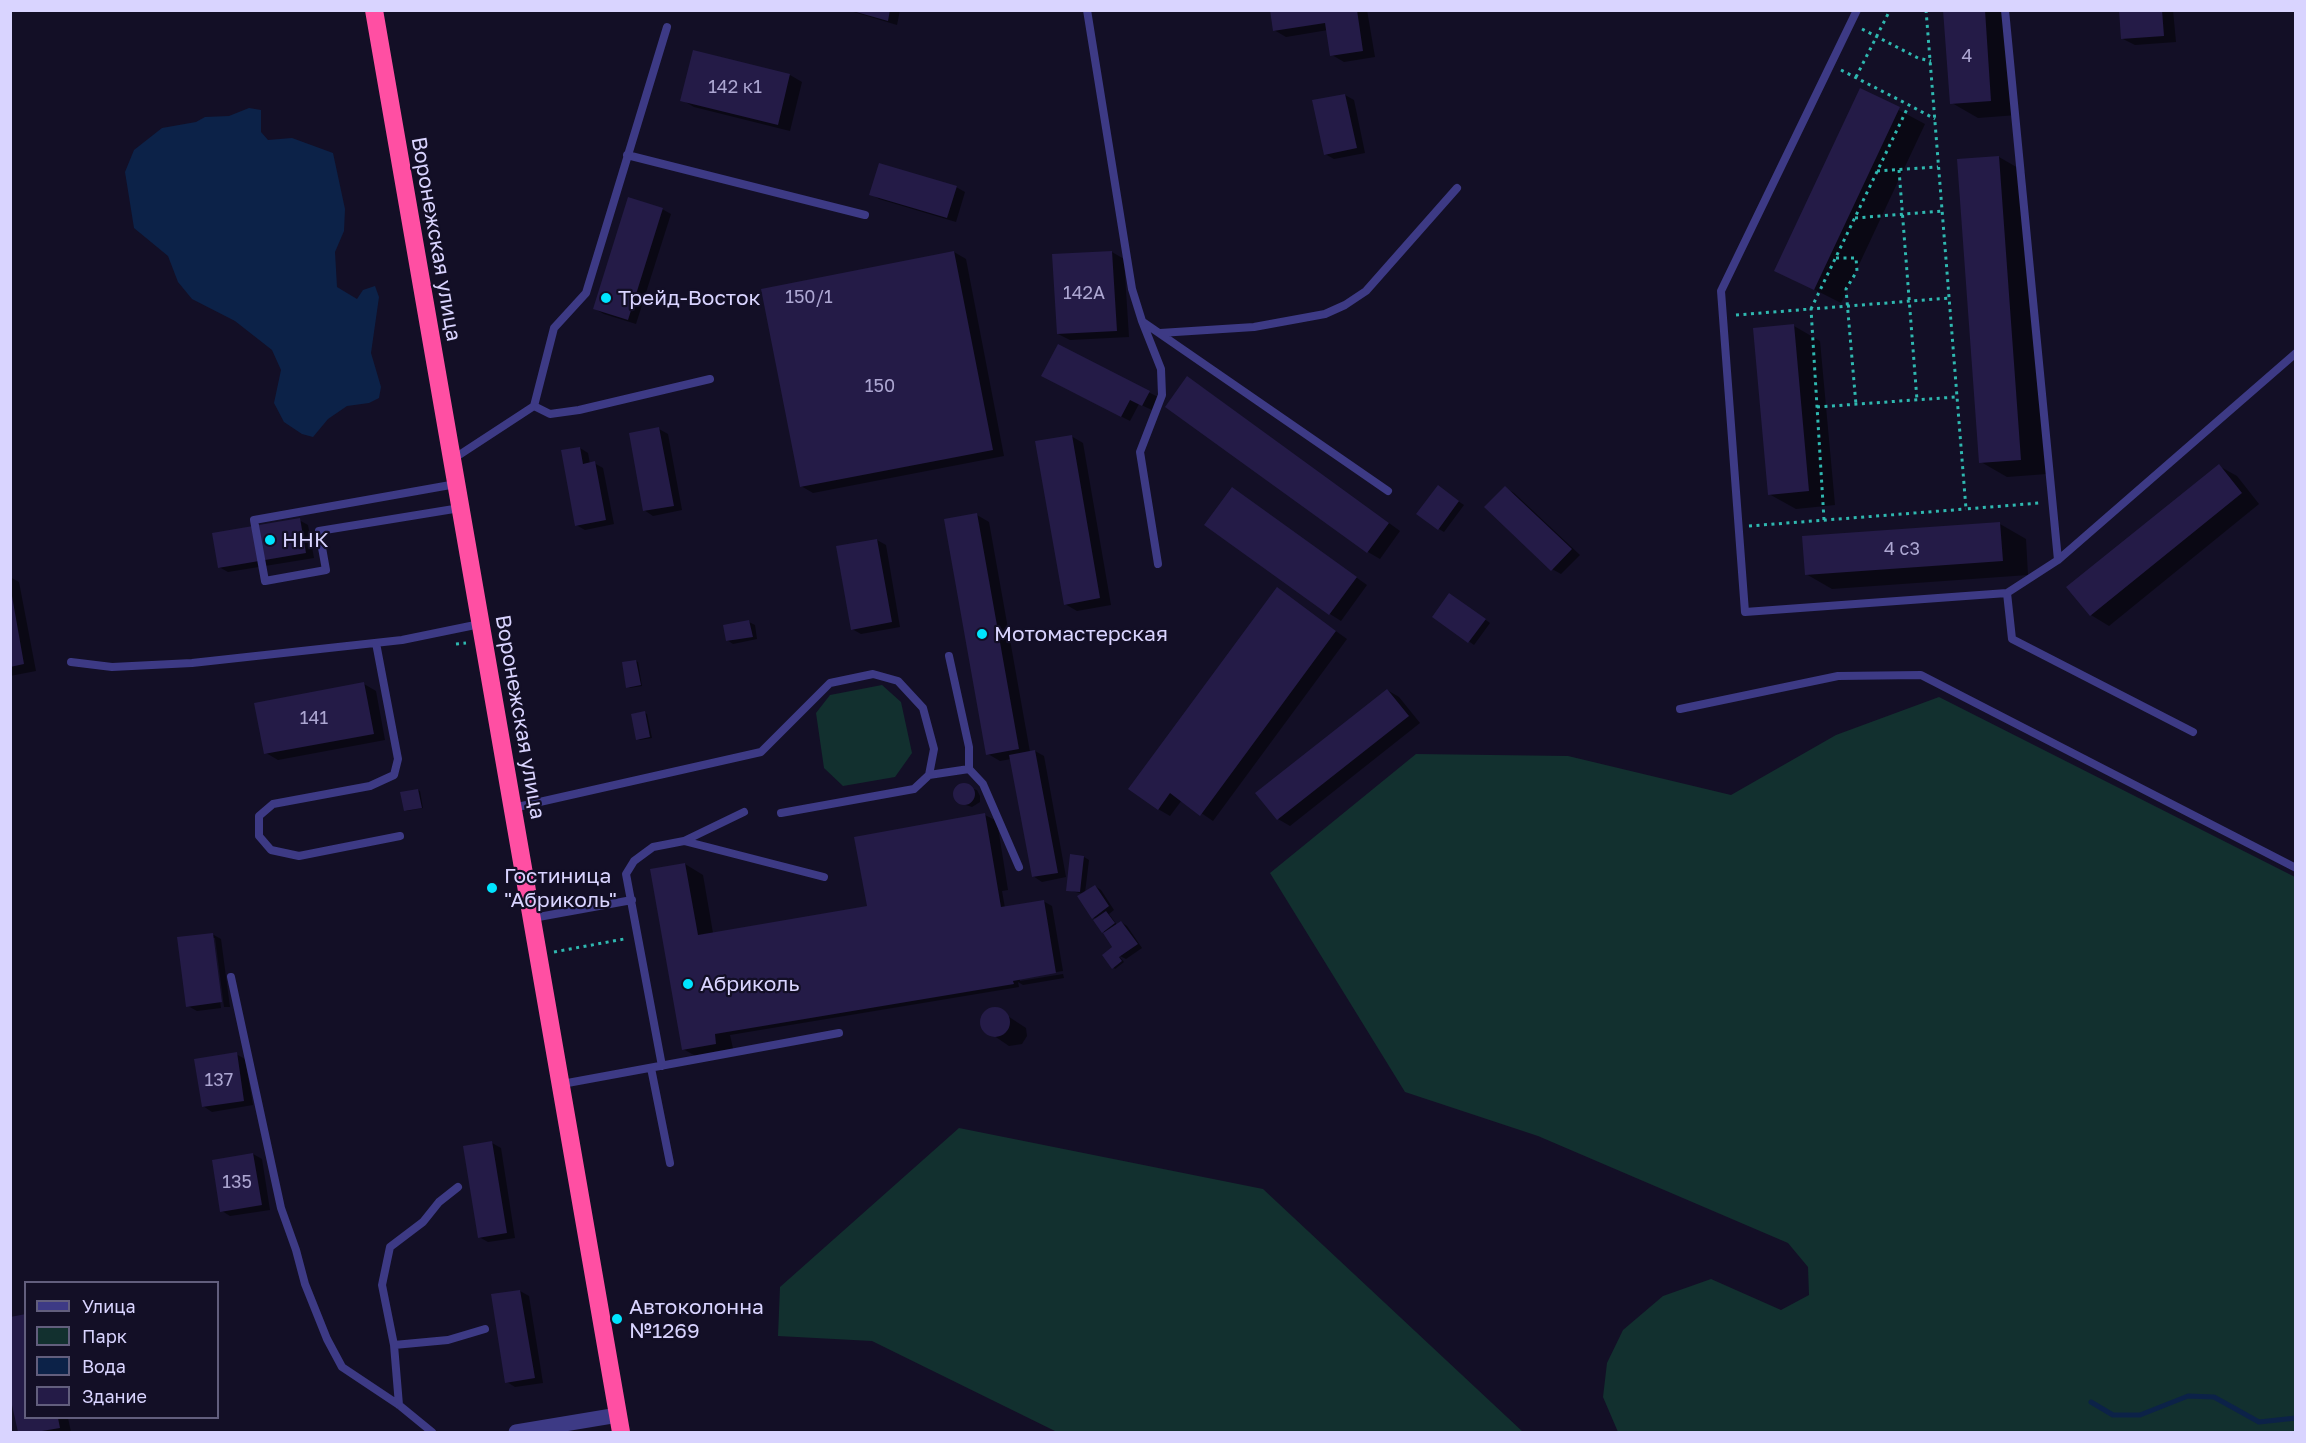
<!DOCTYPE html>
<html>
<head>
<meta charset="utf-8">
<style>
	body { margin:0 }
	#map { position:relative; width:2306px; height:1443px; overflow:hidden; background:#130f26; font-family:"Golos Text",sans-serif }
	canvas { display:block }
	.frame { position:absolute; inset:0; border:12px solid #d9d4ff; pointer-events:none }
	.legend { position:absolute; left:24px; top:1281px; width:195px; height:138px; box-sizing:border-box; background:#130f26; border:2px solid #625e7d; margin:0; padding:8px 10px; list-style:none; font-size:18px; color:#d9d4ff }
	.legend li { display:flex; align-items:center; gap:12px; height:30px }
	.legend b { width:30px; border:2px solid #625e7d }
</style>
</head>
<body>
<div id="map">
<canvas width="2306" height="1443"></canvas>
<div class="frame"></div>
<ul class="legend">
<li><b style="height:8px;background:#3d3a85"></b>Улица</li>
<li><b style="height:16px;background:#12302f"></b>Парк</li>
<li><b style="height:16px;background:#0c2248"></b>Вода</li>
<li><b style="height:16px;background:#241b47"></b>Здание</li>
</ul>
</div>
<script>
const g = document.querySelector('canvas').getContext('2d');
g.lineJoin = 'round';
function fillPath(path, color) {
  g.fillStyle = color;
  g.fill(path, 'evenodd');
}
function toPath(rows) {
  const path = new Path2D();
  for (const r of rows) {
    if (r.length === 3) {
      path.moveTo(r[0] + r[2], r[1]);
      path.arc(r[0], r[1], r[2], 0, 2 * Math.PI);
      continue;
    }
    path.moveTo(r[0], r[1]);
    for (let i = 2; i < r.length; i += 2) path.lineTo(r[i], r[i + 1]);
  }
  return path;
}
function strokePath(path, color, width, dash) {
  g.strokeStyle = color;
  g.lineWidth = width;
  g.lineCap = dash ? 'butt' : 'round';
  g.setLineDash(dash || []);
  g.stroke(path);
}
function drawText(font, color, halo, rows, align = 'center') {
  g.font = font + ' "Golos Text",sans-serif';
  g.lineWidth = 4.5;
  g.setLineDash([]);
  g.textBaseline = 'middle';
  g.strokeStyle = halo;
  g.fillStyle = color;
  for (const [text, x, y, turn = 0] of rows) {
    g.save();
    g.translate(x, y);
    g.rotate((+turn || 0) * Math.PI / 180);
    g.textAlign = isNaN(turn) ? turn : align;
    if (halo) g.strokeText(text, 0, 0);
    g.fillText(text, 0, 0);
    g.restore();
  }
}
fillPath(toPath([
	[882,685,901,702,912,753,895,777,843,786,824,768,816,713,830,695],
	[1939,697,2295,877,2295,1432,1618,1432,1603,1397,1607,1363,1623,1330,1663,1296,1711,1279,1781,1310,1809,1295,1808,1267,1788,1243,1538,1136,1405,1092,1270,873,1416,754,1568,756,1731,795,1836,735],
	[959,1128,1263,1189,1523,1432,1057,1432,872,1341,778,1336,780,1287]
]), '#12302f');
fillPath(toPath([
	[249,108,261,110,261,132,268,140,292,138,333,153,345,209,344,231,335,252,337,287,357,299,363,290,375,286,379,297,371,353,381,387,379,398,369,403,347,406,328,419,313,437,302,434,284,422,274,403,281,370,272,350,235,321,192,299,178,282,168,256,134,228,125,172,134,150,162,128,196,122,205,117,229,116]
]), '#0c2248');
fillPath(toPath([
	[847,10,900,10,897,25],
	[1271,10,1367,10,1375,57,1344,62,1332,55,1328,30,1286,37,1274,30],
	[1945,10,2009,10,2017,115,1978,118,1952,103],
	[2121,10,2173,10,2176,42,2135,45,2123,39],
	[790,75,802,82,790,131,694,107,682,100],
	[1861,90,1925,124,1841,303,1776,270],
	[1345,95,1354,100,1365,153,1334,159,1325,154],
	[1999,157,2025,172,2047,474,2007,477,1981,462],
	[956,187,965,192,956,222,879,199,871,194],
	[662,209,671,214,636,324,604,314,595,309],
	[954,252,966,259,1004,456,813,493,801,486],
	[1112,252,1124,259,1129,337,1070,340,1058,334],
	[1794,326,1820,341,1835,505,1796,509,1769,494],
	[1058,346,1158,397,1152,410,1139,404,1130,421,1052,381],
	[1199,385,1400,531,1380,559,1368,552],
	[659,429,668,434,682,510,653,516,644,510],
	[1071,436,1083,443,1111,605,1077,611,1065,604],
	[580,448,588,453,590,464,594,463,603,468,614,524,585,530,576,525],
	[2219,466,2237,476,2259,504,2109,626,2091,615],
	[1505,488,1514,493,1580,555,1561,574,1552,569],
	[1233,489,1367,585,1341,621,1330,614],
	[1443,491,1464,505,1444,532,1439,529],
	[977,515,989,522,1030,752,1035,751,1044,756,1066,877,1042,882,1033,876,1011,759,1000,761,988,754],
	[299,520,308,525,314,558,228,572,219,567],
	[2000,524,2026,539,2028,575,1832,589,1806,574],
	[877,540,886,545,900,627,861,634,852,629],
	[10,577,19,582,36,671,10,676],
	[1277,589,1347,639,1213,821,1182,800,1170,816,1158,809],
	[1455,598,1490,623,1474,645,1434,616],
	[749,622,755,625,757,639,733,644,727,640],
	[635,661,638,662,642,686,630,688,628,687],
	[364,684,376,691,385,740,278,760,266,753],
	[1387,690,1399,697,1420,723,1290,826,1278,819,1257,793],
	[645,713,647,714,652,738,640,740,637,739],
	[960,785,977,790,980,796,980,802,972,807,960,803,954,795,955,789],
	[418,790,420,791,423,808,407,811,405,810],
	[985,815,997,821,1008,890,1002,891,1005,908,1043,901,1052,906,1063,971,1020,978,1020,981,1063,974,1064,978,1023,985,1018,982,1019,987,730,1035,734,1053,701,1059,683,1049,685,864,703,875,713,933,868,907],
	[1084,857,1089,860,1085,893,1095,886,1101,890,1114,910,1109,914,1117,925,1121,922,1127,926,1142,948,1126,959,1118,955,1124,962,1115,969,1113,967,1114,948,1096,919,1093,917,1083,894,1068,890],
	[212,934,221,939,230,1007,224,1007,215,938,212,938,221,1008,197,1011,188,1006],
	[997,1009,1026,1028,1027,1036,1022,1044,1009,1046,984,1029,982,1021,985,1014],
	[236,1054,245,1059,253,1105,212,1112,203,1106],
	[492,1143,501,1148,515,1238,488,1242,479,1237],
	[253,1154,262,1159,270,1210,230,1216,222,1211],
	[520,1291,529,1296,543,1383,515,1387,507,1382],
	[10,1388,26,1418,68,1418,71,1432,19,1432]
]), '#0007');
strokePath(toPath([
	[2091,1402,2113,1415,2140,1415,2188,1396,2214,1397,2259,1422,2296,1418]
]), '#0c2248', 5);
fillPath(toPath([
	[849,10,890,10,888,21],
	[1270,10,1357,10,1363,51,1330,56,1325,23,1273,31],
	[1943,10,1985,10,1991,101,1950,104],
	[2119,10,2162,10,2164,36,2121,39],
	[693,50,790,74,778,125,680,101],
	[1860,88,1900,107,1814,290,1774,271],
	[1345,94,1357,148,1324,155,1312,100],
	[1999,156,2021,460,1979,463,1957,159],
	[879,163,957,186,947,218,869,195],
	[628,197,663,208,628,320,593,309],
	[954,251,993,450,800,487,761,289],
	[1112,251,1117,331,1057,334,1052,254],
	[1794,324,1809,491,1768,495,1753,328],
	[1058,344,1150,391,1142,406,1130,400,1121,417,1041,376],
	[1187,376,1389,523,1367,553,1165,407],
	[659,427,674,506,643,511,629,433],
	[1072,435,1100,598,1064,605,1035,441],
	[580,447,583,464,595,461,606,520,575,526,561,450],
	[2219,464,2242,493,2090,616,2066,587],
	[1438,485,1459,501,1438,530,1416,514],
	[1505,486,1572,549,1551,571,1484,507],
	[1232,487,1357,577,1329,615,1204,525],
	[977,513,1019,749,986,755,944,519],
	[300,518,306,553,218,568,212,533],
	[2000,522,2003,561,1805,575,1802,536],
	[877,539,892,622,851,630,836,546],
	[1277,587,1336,631,1200,816,1170,793,1158,810,1128,789],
	[1449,593,1486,619,1468,643,1432,617],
	[12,596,24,664,10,667,10,597],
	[749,620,753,637,726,641,723,625],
	[636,660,641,685,626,688,622,662],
	[364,682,374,734,264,754,254,703],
	[1387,689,1409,716,1277,820,1255,793],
	[645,711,650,737,636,740,631,714],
	[1035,750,1058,873,1032,877,1009,755],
	[964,794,11],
	[418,789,422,808,404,811,400,792],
	[985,813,1001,907,1044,900,1056,973,1013,981,1014,984,715,1034,716,1044,682,1050,650,869,685,863,698,935,867,906,854,837],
	[1070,854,1084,856,1080,892,1066,891],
	[1095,885,1109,906,1092,919,1077,896],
	[1106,911,1115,923,1102,933,1093,920],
	[1121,921,1138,944,1119,957,1122,961,1112,969,1102,955,1112,947,1103,933],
	[213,933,222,1002,186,1007,177,937],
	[995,1022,15],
	[237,1052,244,1101,202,1107,194,1059],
	[492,1141,507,1233,478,1238,463,1146],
	[253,1153,262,1205,220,1212,212,1160],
	[520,1290,535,1378,505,1383,491,1294],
	[26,1314,26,1418,58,1418,60,1428,36,1432,18,1432,10,1396,10,1317]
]), '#241b47');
strokePath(toPath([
	[1926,10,1966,509,2039,503],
	[1862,29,1918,58,1931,61],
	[1841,70,1909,105],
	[1856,77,1890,10],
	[1899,170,1917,400],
	[1877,171,1938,167],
	[1855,218,1942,211],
	[1836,258,1856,258,1857,271,1846,289,1856,405],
	[1736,315,1811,309,1909,105,1935,119],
	[1817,407,1956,397],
	[1824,520,1811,309,1949,298],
	[1749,526,1966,509],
	[499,637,510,635],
	[456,644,466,643],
	[554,952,624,939]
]), '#2fb8b0', 3, [3, 4.5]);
strokePath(toPath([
	[1087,10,1132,289,1142,321,1161,369,1162,395,1140,452,1158,564],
	[1857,10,1721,291,1745,612,2007,593,2058,560,2296,353],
	[2005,10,2058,560],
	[627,155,865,215],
	[1143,322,1388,491],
	[1160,333,1254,327,1325,314,1345,305,1366,291,1457,188],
	[534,406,550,414,579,410,710,379],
	[453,459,534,406,554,328,586,293,667,27],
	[456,484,254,520,265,581,326,570,319,531,460,508],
	[2007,593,2012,639,2193,732],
	[376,643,398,759,394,775,370,786,273,804,259,816,259,836,271,850,299,856,400,836],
	[949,656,969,747,969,769],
	[71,662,112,667,192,663,402,640,480,624],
	[1680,709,1838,676,1921,675,2296,868],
	[513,808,761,752,830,683,873,674,898,681,923,708,934,749,929,775],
	[781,813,914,789,929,775,969,769,983,784,1019,867],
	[684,841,744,812],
	[533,918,632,900],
	[231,977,281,1208,296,1250,305,1284,327,1339,342,1367,399,1405,432,1432],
	[662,1066,626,874,634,861,653,847,684,841,824,877],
	[651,1068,670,1163],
	[562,1084,839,1033],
	[394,1345,448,1340,485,1329],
	[399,1405,394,1345,382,1285,390,1247,423,1222,439,1202,458,1187]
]), '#3d3a85', 8);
strokePath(toPath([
	[516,1432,618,1415]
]), '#3d3a85', 15);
strokePath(toPath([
	[374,10,621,1432]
]), '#ff4fa3', 18);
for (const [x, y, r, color] of [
	[606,298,6,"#00e5ff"],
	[270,540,6,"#00e5ff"],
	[982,634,6,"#00e5ff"],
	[492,888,6,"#00e5ff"],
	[688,984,6,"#00e5ff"],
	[617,1319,6,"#00e5ff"]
]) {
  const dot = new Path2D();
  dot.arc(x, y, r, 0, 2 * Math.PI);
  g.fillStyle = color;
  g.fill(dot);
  strokePath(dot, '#130f26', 2);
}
drawText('18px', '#aca6d1', null, [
	["4",1967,56],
	["142 к1",735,87],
	["142А",1084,293],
	["150/1",809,297],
	["150",880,386],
	["4 с3",1902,549],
	["141",314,718],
	["137",219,1080],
	["135",237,1182]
]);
drawText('21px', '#d9d4ff', '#130f26', [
	["Воронежская улица",436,239,80],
	["Воронежская улица",520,717,80]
]);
drawText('21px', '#d9d4ff', '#130f26', [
	["Трейд-Восток",618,298],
	["ННК",282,540],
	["Мотомастерская",994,634],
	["Гостиница",504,876],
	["\"Абриколь\"",504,900],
	["Абриколь",700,984],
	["Автоколонна",629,1307],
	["№1269",629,1331]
], 'left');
</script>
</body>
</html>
